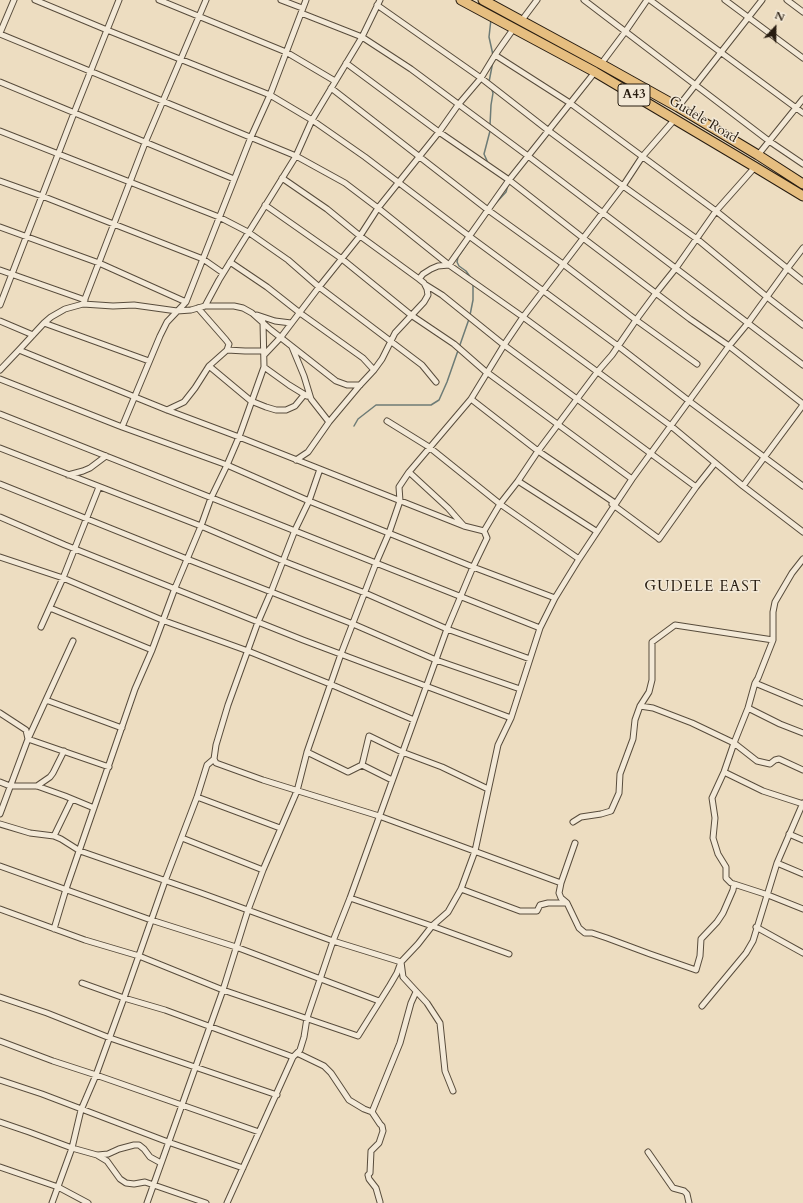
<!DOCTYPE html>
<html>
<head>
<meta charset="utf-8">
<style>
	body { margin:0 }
	#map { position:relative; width:803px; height:1203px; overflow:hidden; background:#edddc1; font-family:Cardo,serif }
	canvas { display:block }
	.north { position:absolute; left:755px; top:8px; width:40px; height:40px; -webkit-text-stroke:3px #f3e9d7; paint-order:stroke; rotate:22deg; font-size:11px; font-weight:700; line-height:16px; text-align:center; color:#271c10 }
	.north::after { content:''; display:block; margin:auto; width:14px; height:18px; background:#271c10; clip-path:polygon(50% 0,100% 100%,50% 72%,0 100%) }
</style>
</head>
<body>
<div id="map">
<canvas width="803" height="1203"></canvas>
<div class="north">N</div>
</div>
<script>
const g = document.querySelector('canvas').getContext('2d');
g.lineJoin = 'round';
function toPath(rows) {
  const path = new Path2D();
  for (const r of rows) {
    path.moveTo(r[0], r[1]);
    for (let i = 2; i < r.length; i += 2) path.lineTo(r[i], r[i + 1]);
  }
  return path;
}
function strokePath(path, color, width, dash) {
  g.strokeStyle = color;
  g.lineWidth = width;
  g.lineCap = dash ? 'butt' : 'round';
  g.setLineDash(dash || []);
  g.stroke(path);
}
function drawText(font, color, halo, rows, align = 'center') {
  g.font = font + ' Cardo,serif';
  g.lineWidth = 3;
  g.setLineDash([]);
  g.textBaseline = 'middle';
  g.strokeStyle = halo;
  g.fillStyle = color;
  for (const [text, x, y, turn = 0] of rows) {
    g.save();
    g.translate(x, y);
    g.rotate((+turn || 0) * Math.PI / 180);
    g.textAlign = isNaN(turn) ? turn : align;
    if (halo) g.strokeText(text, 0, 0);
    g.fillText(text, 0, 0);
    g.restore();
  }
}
strokePath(toPath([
	[491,19,489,37,493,55],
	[489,82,493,61],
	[490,125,491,105,493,93,492,90],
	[488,163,484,154,490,131],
	[495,204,506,192,508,185],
	[469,241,458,257,457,262,459,266,466,271,471,278],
	[470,315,473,300,473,283],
	[354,426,358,419,376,405,431,405,439,400,447,382,469,319]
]), '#6d7b76', 1.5);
const minor = toPath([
	[35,0,107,30,119,0],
	[159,0,286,52,335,81],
	[281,0,302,8],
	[584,0,769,141,803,164],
	[650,0,803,113],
	[725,0,803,58],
	[787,0,803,12],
	[377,5,481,78,549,131,623,186,697,239,767,297,803,325],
	[301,13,362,37,411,69,528,156,803,365],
	[522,20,537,0],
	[0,33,14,0],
	[0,34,296,156,345,183,378,208,449,265,523,317,671,426,743,486,803,532],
	[495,55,570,103,716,211,803,281],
	[346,63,439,132,509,180,583,238,690,319,729,346,803,404],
	[601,64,625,32,647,0],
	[0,82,234,179],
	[331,88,488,210,563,264,636,320,697,364],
	[678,107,762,0],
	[0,131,219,217,248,232,288,260,319,287,422,365,436,382],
	[758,155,803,99],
	[282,178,327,209,360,236,419,279,424,283,427,289,428,295,424,302,395,333,382,359,374,370,360,385,329,422,308,452,296,460],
	[0,181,42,196,203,259,223,273],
	[265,205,342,259,411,315,454,344,486,372],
	[0,227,99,263,186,302],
	[230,262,267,287,300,313,363,358,374,370],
	[0,270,85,300],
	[419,279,423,274,431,269,438,266,449,265,509,180,595,72],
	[426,285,442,295,504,345,696,487],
	[83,304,145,143,206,0],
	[0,305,74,113,107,30,270,95,312,120,365,157,469,236,618,346,689,401,803,486],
	[205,306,219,280,296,156,312,120,362,37,380,0],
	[257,315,275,321,291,323],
	[0,321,33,335],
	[44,323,149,361],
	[292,347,304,376,311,399,329,422],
	[19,350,167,410,239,437,464,526],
	[227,350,245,351,264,351],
	[264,355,281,337,319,287,360,236,378,208,439,132,458,105,481,78,495,55,514,28],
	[209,366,251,401,266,407,276,410,286,410,295,406,304,395],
	[264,367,289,385,307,396],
	[0,370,19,350,44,323,51,317,65,309,83,304,113,306,134,305,177,311,191,310,205,306,234,306,243,308,252,313,271,330,336,381,347,385,360,385],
	[0,379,122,427,227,465,309,501,473,567,555,598],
	[471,399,538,451,615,503],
	[167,410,184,402,195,388,209,366,227,350,229,344,226,340,198,308],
	[0,414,540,628],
	[387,421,429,447,500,504,579,559],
	[122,427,160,336,167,322,186,302,251,137,270,95,306,0],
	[0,448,201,526,283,561,365,593,447,629,350,898,333,941,307,1018,304,1037,300,1050,293,1057,227,1203],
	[320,469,309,501,295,530,271,592,258,622,228,705,216,745,214,759,216,763,263,780,379,816,561,883],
	[409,472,448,508,464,526,484,531],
	[68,475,83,471,90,468,106,456],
	[632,479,729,346,748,323,787,269,803,248],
	[518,481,596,531],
	[0,484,187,559,353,624,436,660,520,689],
	[743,486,803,405],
	[612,504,658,538,659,539,696,487,715,463],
	[0,517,65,545,303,640,511,718],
	[0,557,63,578,162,620,248,651,330,684,414,720],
	[50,608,152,650],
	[41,627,63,578,99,487],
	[530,659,447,629,473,567,487,538,484,531,500,504,518,481,538,451,598,371,612,355,636,320,656,293,676,268,716,211,755,167],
	[755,683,803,703],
	[46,700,122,728],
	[640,706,653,708,692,723,734,743,757,761,770,764,775,760,779,759,803,770],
	[748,708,780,724,803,733],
	[0,713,26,730,28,739,109,767],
	[307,752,348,772,362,765,392,780],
	[362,765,369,736,402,752,442,767,488,789],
	[724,772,763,791,803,804],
	[0,782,10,786,37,786,65,796,94,808],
	[37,786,50,777,53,773,64,751],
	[197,797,280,828],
	[0,814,28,739,73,641],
	[573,822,581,817,601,814,611,811,619,793,620,774,633,739,635,720,640,706,649,692,652,680,652,642,675,625,773,640],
	[0,824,30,833,54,836,61,839,80,851,201,893,333,941,401,962,403,977,427,1003,440,1023,445,1071,453,1091],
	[789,834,803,840],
	[54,836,72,799],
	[182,838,263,870],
	[575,843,561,883,559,893,561,898,567,903,579,928,585,933,592,933,607,938,650,954,696,970,700,956,701,939,717,922,723,913,733,890,734,884,768,895,803,909],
	[777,863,803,874],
	[0,866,151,920,236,947,379,1001],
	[734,884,731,883,726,878,726,867,718,854,713,838,715,818,712,798,724,772,734,743,748,708,755,683,758,678,773,640,773,612,775,602,792,573,803,559],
	[461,889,520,911,537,911,540,905,548,903,566,903],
	[350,898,432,926,509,954],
	[0,909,85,940,139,956,223,990,358,1036,390,985,397,973,401,962,418,944,432,926,448,912,461,889,475,851,498,745,511,718,530,659,540,628,555,598,579,559,632,479,488,373],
	[756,927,803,953],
	[54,929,66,889,135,689,152,650,175,588,201,526,211,498,227,465,239,437,264,367,263,322],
	[82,983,124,998,165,1010,293,1057],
	[0,997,47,1013,110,1038,277,1095],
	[702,1006,746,953,753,941,777,863,803,803],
	[0,1041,53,1061,96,1075,259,1132],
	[297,1053,324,1066,331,1073,349,1100,364,1109,372,1112,380,1124,382,1126,383,1131,379,1143,371,1151,370,1173,368,1175,369,1179,376,1188,380,1202],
	[0,1080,42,1094,168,1142,243,1168],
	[372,1112,400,1043,411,1003,416,992],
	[0,1122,29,1132,72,1148,97,1155,107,1161,120,1179,126,1183,134,1184,145,1182,206,1203],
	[648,1152,673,1188,684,1191,687,1194,689,1203],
	[98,1155,108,1154,119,1149,134,1145,139,1145,144,1149,150,1157,161,1163],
	[0,1167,58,1187,88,1203],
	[52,1203,72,1148,81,1110,96,1075,124,998,165,881,197,797,207,765,214,759],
	[147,1203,223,990,248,910,263,870,297,791,307,752,341,654,376,563,389,533,400,501,399,487,409,472,471,399,504,345,523,317,623,186,642,157,675,119]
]);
const trunk = toPath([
	[461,0,595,72,755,167,803,196],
	[483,0,601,64,678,107,758,155,803,184]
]);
strokePath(minor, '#584c3c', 7);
strokePath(trunk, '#271c10', 11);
strokePath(minor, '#f3e9d7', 5);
strokePath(trunk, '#e6be80', 9);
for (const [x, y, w] of [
	[634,95,32]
]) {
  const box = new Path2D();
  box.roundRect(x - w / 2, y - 11, w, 22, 3);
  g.fillStyle = '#f3e9d7';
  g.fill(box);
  strokePath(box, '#271c10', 1);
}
drawText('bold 13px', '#271c10', null, [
	["A43",634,95]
]);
drawText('14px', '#271c10', '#f3e9d7', [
	["Gudele Road",703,120,31]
]);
g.letterSpacing = '1px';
drawText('15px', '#271c10', '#f3e9d7', [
	["GUDELE EAST",703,588]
]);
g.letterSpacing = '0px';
</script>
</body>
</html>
